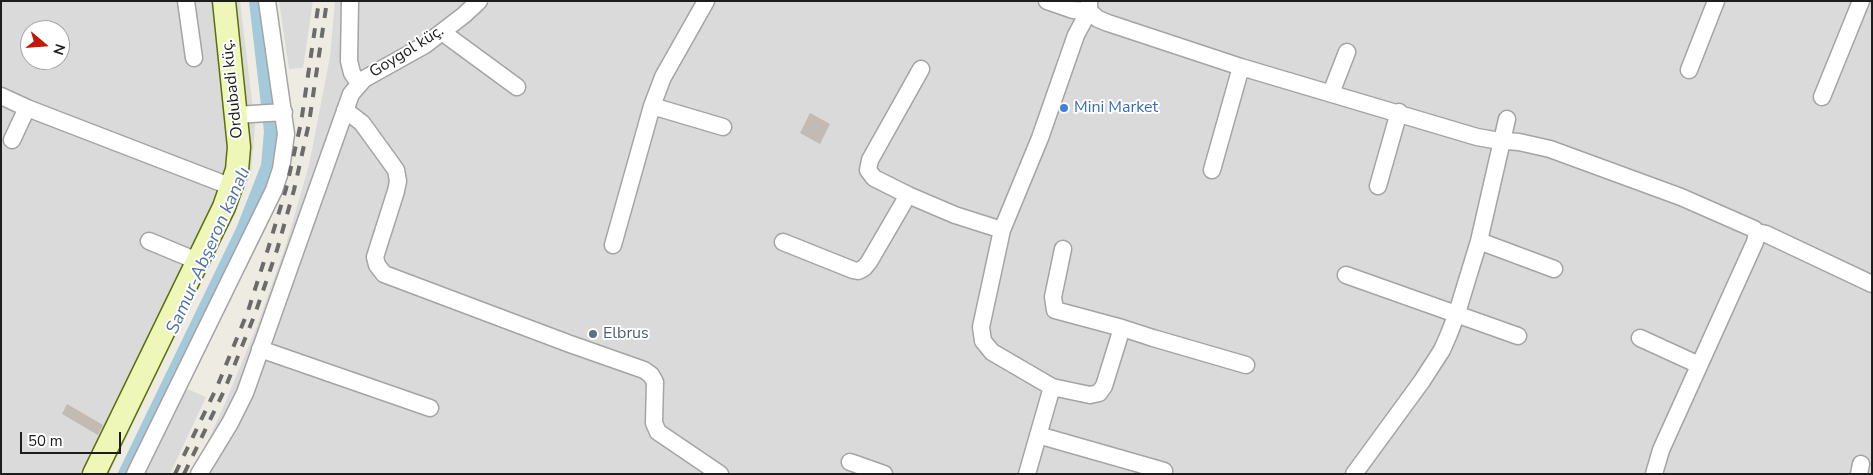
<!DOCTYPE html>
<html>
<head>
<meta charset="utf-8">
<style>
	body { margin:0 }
	#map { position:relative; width:1873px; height:475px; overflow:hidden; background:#eeebe3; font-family:"Nunito Sans",sans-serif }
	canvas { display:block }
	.frame { position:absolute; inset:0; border:2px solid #1d1d1d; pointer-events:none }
	.north { position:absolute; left:20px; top:20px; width:50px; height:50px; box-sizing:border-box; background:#fff; border:1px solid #a5a5a5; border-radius:50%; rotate:108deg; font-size:14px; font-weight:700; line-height:20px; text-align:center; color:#1d1d1d }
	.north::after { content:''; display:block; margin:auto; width:18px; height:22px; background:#c41806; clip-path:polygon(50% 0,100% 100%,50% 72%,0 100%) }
	.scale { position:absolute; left:20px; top:432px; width:101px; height:22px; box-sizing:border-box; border:2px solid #1d1d1d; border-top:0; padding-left:6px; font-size:15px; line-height:18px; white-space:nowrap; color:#1d1d1d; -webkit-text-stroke:4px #fff; paint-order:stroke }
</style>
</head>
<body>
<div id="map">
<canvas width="1873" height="475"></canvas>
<div class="frame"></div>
<div class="north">N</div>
<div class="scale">50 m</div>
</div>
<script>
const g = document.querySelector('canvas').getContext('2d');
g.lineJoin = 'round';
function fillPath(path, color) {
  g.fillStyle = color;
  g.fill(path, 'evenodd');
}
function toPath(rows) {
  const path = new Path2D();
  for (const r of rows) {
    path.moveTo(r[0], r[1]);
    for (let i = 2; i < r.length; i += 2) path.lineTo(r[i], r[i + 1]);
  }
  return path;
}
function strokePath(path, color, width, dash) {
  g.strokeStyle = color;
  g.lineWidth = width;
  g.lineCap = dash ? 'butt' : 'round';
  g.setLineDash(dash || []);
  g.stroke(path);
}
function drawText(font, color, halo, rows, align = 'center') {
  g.font = font + ' "Nunito Sans",sans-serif';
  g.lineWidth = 4;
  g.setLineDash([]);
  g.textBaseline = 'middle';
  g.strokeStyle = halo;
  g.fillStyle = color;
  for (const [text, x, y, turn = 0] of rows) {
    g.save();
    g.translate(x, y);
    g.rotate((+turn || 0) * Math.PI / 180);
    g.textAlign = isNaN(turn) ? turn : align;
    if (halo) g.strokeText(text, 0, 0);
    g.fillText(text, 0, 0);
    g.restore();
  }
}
fillPath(toPath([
	[1,1,240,1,255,126,251,174,109,474,7,474,1,472],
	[30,30,60,30,60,60,30,60],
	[279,1,313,1,303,68,289,69],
	[335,1,1872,1,1872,474,193,474,226,401,257,326,286,245,309,165,330,57],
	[185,388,206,397,170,474,144,474]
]), '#dbdada');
strokePath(toPath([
	[125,474,243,230,268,166,271,131,256,1]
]), '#a4c9db', 14);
fillPath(toPath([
	[810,113,830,124,820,144,800,133],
	[67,404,103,425,98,435,62,414]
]), '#c2bab3');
const street = toPath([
	[186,1,194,58],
	[350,1,349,61,352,73,359,84],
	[1089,1,1089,11,1098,19,1108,23,1241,67,1477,137,1494,140,1519,142,1550,149,1681,197,1754,229,1757,232,1755,242,1661,450,1654,474],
	[442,32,517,87],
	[1689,70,1716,1],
	[1331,93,1347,52],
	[1,96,27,108,232,187],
	[1822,97,1861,1],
	[652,106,723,127],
	[345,110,362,123,396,170,398,181,396,191,375,257,377,265,384,274,570,344,644,370,651,375,655,382,654,423,658,432,720,474],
	[236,115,284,112],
	[12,140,27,108],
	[1212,170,1241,67],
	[1378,186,1399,112],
	[908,195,874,178,868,170,870,160,921,69],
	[1757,232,1766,234,1872,284],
	[149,241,197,261],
	[1479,241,1554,269],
	[783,242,853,270,858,271,864,268,869,262,908,195,955,215,1002,230],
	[613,245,652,106,663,77,706,1],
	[1063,249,1053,297,1055,310,1122,328,1153,338,1246,365],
	[1346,275,1518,336],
	[1640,338,1699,365],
	[260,349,430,408],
	[1052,387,1090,395,1099,393,1104,386,1122,328],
	[1038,435,1164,471],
	[850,462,884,474],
	[135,474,274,190,281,169,286,134,267,1],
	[199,474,230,423,245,393,351,94,364,79,425,45,464,15,479,1],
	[1027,474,1052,387,992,352,983,341,981,327,1002,230,1040,138,1076,35,1089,11,1073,10,1047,1],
	[1354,474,1422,381,1442,350,1449,334,1457,313,1479,241,1507,119],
	[1859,474,1861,464]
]);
const secondary = toPath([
	[94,474,224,207,237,170,239,147,224,1]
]);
strokePath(street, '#a4a4a4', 19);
strokePath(secondary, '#5b7008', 25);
strokePath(street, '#fff', 16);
strokePath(secondary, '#eef7b8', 22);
strokePath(toPath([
	[175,474,217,387,248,311,268,249,286,189,301,123,319,1],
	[184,474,224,391,255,314,277,250,294,190,309,123,327,1]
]), '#6b6b6b', 4, [10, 10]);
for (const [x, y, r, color] of [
	[1064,108,5,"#3f7fe0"],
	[593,334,5,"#5c6f8a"]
]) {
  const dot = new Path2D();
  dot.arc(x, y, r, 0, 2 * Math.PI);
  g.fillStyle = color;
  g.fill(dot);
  strokePath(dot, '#fff', 2);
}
drawText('16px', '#1d1d1d', '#fff', [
	["Goygol küç.",407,52,-32],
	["Ordubadi küç.",233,89,-96]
]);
drawText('16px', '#366cbe', '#fff', [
	["Mini Market",1074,108]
], 'left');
drawText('16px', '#4e5e75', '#fff', [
	["Elbrus",603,334]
], 'left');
drawText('italic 18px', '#4c72a9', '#fff', [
	["Samur-Abşeron kanalı",209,251,-66]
]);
</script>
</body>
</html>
